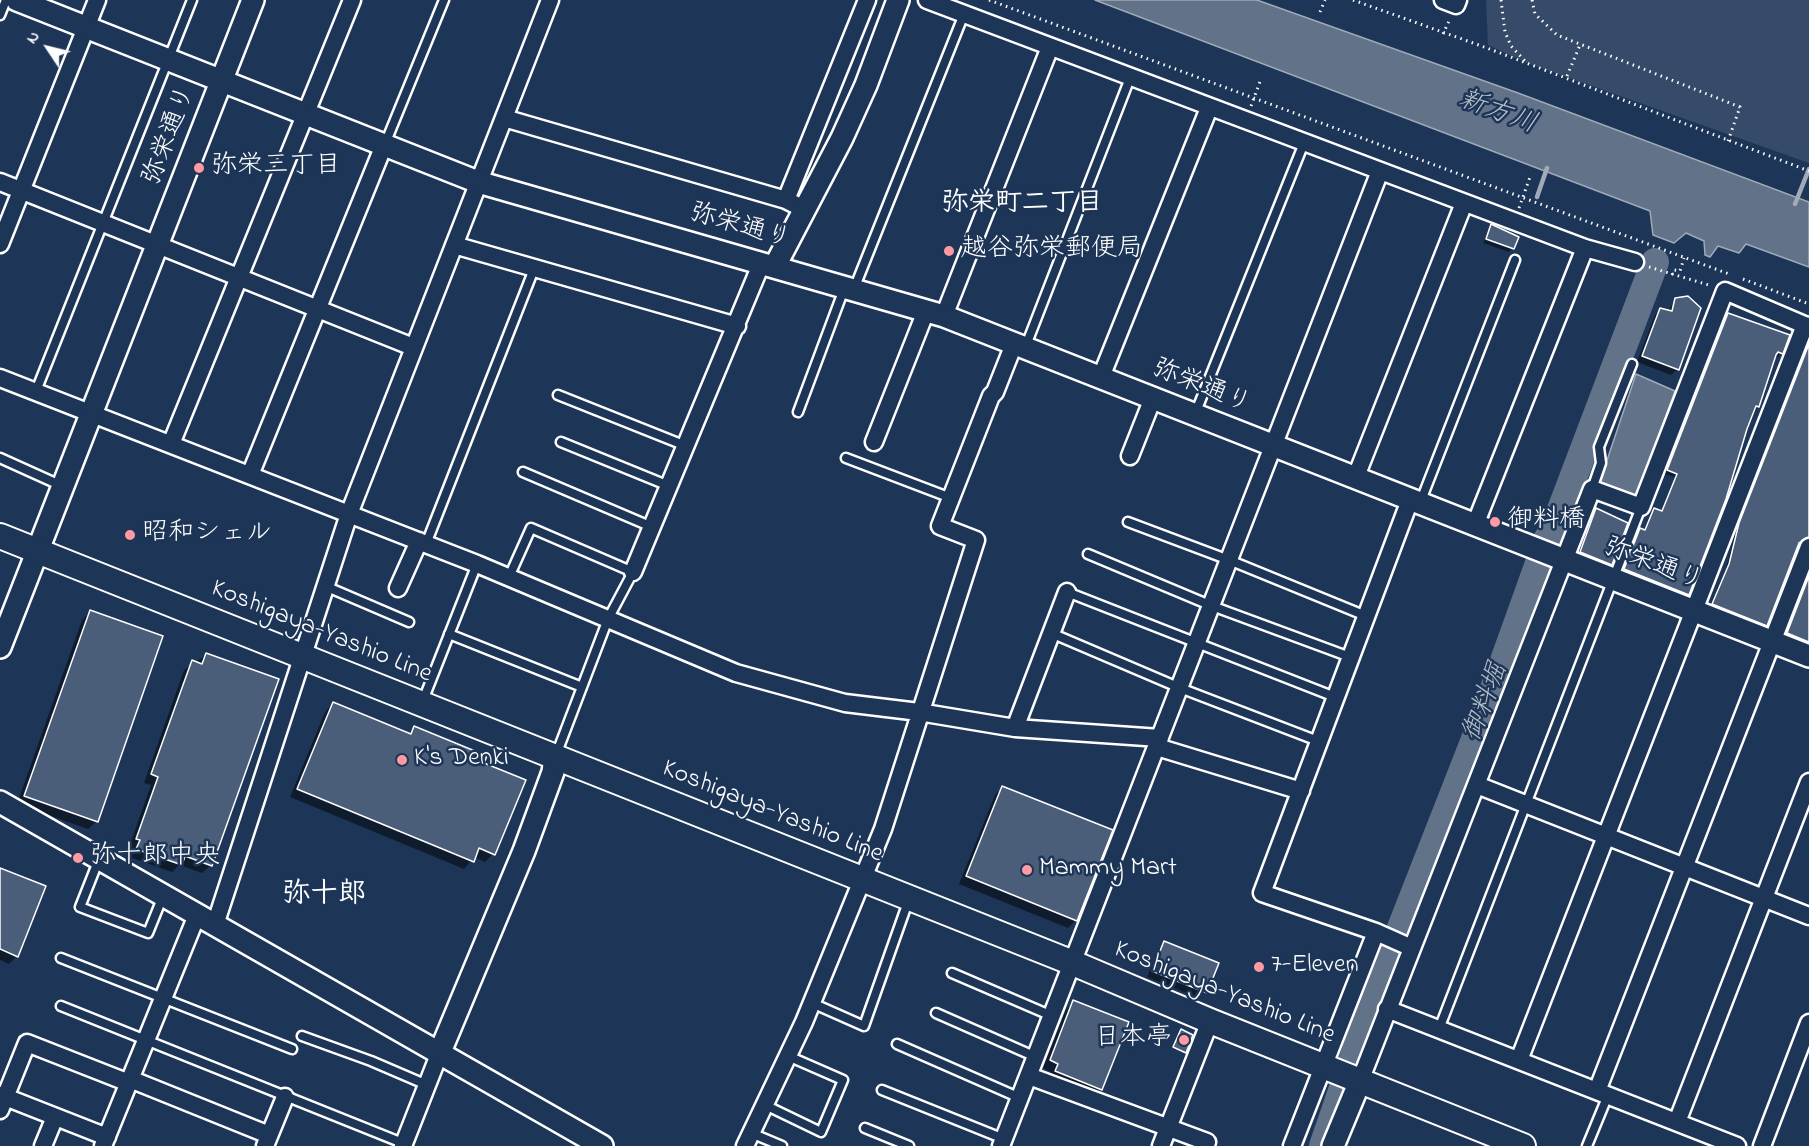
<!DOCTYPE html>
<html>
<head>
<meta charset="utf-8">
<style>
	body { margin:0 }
	#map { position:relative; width:1809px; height:1146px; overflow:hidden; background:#1d3557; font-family:"Indie Flower",sans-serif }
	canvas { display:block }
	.north { position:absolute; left:18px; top:18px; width:60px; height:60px; -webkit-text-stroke:4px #1d3557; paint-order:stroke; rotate:305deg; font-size:16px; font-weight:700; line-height:24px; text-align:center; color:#fff }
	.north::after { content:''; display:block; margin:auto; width:21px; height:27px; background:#fff; clip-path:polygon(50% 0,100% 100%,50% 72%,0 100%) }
</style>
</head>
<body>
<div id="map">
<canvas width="1809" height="1146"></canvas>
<div class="north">N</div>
</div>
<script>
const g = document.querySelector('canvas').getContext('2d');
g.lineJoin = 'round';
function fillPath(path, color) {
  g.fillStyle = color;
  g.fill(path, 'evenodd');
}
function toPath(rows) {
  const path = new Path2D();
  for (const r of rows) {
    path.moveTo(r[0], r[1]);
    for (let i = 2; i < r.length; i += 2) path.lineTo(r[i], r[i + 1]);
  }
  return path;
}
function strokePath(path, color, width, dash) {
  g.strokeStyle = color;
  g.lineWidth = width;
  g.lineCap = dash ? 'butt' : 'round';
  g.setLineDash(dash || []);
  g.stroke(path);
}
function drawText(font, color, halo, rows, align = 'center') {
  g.font = font + ' "Indie Flower","Klee One",sans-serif';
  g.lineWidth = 5;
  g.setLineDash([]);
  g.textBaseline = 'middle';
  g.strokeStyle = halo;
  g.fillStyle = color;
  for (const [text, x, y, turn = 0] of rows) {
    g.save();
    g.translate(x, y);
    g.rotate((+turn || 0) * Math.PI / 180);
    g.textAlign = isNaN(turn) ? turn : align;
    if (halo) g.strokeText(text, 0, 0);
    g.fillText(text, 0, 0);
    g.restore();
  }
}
fillPath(toPath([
	[1486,0,1809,0,1809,163,1527,63,1488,45]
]), '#364b69');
const water = toPath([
	[1095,0,1257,0,1518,93,1809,202,1809,267,1746,244,1739,253,1718,246,1710,257,1705,255,1704,241,1686,233,1674,243,1653,235,1650,211,1095,0],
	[1636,374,1675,391,1634,503,1597,490,1636,374]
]);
fillPath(water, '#617289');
strokePath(water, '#a0aab8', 1.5);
fillPath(toPath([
	[1492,226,1517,238,1509,252,1483,243],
	[1676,299,1677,369,1671,375,1637,362,1655,315,1661,309,1668,311],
	[1729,314,1781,353,1778,357,1774,355,1758,406,1746,429,1687,594,1684,598,1621,573,1636,533,1640,530,1644,531,1655,510,1661,512,1675,477,1664,474],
	[1809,344,1809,409,1785,403],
	[1781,419,1809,429,1809,541,1799,542,1762,629,1709,608,1726,569,1736,528],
	[1596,510,1611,564,1607,568,1577,556],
	[1809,573,1809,647,1784,637],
	[90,612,97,821,88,829,17,804,82,620],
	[206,655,211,865,202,873,179,865,172,872,129,857,133,848,129,847,151,785,144,783,184,670],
	[333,703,409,734,415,728,482,764,493,854,485,862,474,857,464,869,290,797,325,712],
	[1003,787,1076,920,1068,928,959,884,995,795],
	[0,870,17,956,9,964,0,960],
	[1165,943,1205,992,1199,998,1147,977,1159,949],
	[1074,1002,1101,1089,1093,1097,1048,1079,1051,1072,1043,1068,1066,1010]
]), '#0007');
strokePath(toPath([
	[1537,197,1547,168],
	[1795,204,1809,169]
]), '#a0aab8', 4.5);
strokePath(toPath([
	[1323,1146,1377,989,1486,711,1548,538,1551,536,1655,262]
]), '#617289', 28);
const building = toPath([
	[1491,224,1519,237,1514,249,1486,239,1491,224],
	[1688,296,1701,308,1679,370,1642,356,1660,308,1672,311,1675,298,1688,296],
	[1728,313,1790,335,1783,354,1778,352,1776,355,1759,407,1756,406,1747,429,1726,499,1689,595,1624,569,1640,528,1645,530,1654,508,1662,511,1677,474,1667,470,1728,313],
	[1809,344,1809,537,1799,543,1767,626,1712,604,1729,564,1739,523,1809,344],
	[1596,508,1628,523,1612,565,1580,552,1596,508],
	[1809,576,1809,642,1787,633,1809,576],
	[90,610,163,636,98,822,24,796,90,610],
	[206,653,279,679,212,866,185,856,182,865,136,849,140,840,136,839,158,777,151,774,192,660,202,664,206,653],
	[333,702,411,734,414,726,487,756,484,763,526,780,495,855,479,848,474,862,297,789,333,702],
	[1002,786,1113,830,1077,921,966,876,1002,786],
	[0,868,46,886,18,957,0,949,0,868],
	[1164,941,1219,963,1207,993,1152,971,1164,941],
	[1073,1000,1129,1022,1102,1090,1055,1071,1058,1064,1050,1060,1073,1000],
	[1181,1029,1193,1035,1186,1053,1173,1047,1181,1029]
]);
fillPath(building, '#4a5d79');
strokePath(building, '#fff', 1.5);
const service = toPath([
	[0,15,6,0],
	[385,144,444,0],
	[854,289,964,14],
	[1025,348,1130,78],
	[36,391,192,0],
	[558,395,686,446],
	[798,412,844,289],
	[1195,414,1304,143],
	[561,442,669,486],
	[0,458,62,486],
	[846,458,951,498],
	[523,472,652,527],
	[1592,489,1601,463,1599,447,1632,364],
	[1420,503,1515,260],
	[1128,522,1229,560,1366,616],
	[426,544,534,269],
	[1088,554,1212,606,1350,657],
	[509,577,531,528,633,572,608,619,556,755],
	[325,586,409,622],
	[1067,592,1335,697],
	[1051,633,1180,688,1318,741],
	[449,634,582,687],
	[422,703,477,564],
	[99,859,80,907,148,933,163,896],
	[61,958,292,1049],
	[952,973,1052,1016],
	[812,1003,864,1026,909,899],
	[61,1006,405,1144],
	[936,1013,1036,1057],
	[1439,1029,1641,507],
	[302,1036,371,1061,427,1085],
	[897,1044,1020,1098],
	[882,1090,1004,1139],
	[765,1105,821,1132,843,1080,788,1056],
	[865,1128,909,1146],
	[751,1133,782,1146],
	[1587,1146,1608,1095]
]);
const minor = toPath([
	[927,0,1585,248,1635,262],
	[1443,0,1456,5,1458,0],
	[504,118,786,200,804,209],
	[0,182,413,347],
	[786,200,867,0],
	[0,244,97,0],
	[454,245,737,326],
	[944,316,1050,47],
	[1101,377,1209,108],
	[0,378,477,564,736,673,845,703,919,712,1015,728,1160,738],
	[874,442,926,311],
	[171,444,352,0],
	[1130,456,1153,398],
	[250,475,384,145],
	[1355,479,1464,203],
	[1410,500,1262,893,1376,932,1412,948],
	[1475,525,1585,248],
	[633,572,762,262],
	[398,588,419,541],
	[1015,728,1067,592],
	[1157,747,1301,791],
	[1477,785,1809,916],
	[215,925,349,514,550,0],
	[1387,1009,1737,1146],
	[1519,1060,1805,325],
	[1029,1076,1207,1142],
	[130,1079,269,1135],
	[1360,1081,1592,489,1641,507,1725,291,1809,327],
	[1597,1091,1809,547],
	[0,1095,107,1137],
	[0,1110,27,1043,129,1083],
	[1677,1122,1809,782],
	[43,1146,55,1117],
	[103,1146,197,915],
	[265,1146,285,1097],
	[403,1146,440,1052],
	[745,1146,804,1022,883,829,976,540,940,526,991,396,995,392,1014,344],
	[1001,1146,1380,171],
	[1161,1146,1210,1021],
	[1292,1146,1376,932],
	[1762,1146,1809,1023]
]);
const tertiary = toPath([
	[17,0,478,182,944,316,1809,656],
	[775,266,842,138,866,85,898,0],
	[0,647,253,0],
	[0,802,602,1146],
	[440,1052,524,851,553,772,555,758],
	[1333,1146,1360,1081]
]);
const secondary = toPath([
	[0,536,1073,963,1210,1021,1523,1146]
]);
strokePath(service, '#fff', 13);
strokePath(minor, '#fff', 21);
strokePath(tertiary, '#fff', 26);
strokePath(secondary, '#fff', 28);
strokePath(toPath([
	[989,0,1729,274],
	[1353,0,1487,48,1809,171],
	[1501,0,1505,32,1511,46,1526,62],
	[1532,0,1535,14,1557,35,1740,107,1728,141],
	[1320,12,1325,0],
	[1443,34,1450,19],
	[1567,76,1580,45],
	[1251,106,1261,79],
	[1519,208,1530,177],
	[1649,267,1712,286],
	[1672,275,1674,270,1680,271,1684,258],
	[1743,279,1809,304]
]), '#fff', 3, [1.5, 4.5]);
strokePath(service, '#1d3557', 8);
strokePath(minor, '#1d3557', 16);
strokePath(tertiary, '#1d3557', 21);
strokePath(secondary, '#1d3557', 24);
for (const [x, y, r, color] of [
	[199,168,6,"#ff9aa2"],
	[949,251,6,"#ff9aa2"],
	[1495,522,6,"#ff9aa2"],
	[130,535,6,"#ff9aa2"],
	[402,760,6,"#ff9aa2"],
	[78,858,6,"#ff9aa2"],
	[1027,870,6,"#ff9aa2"],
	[1259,967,6,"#ff9aa2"],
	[1184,1040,6,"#ff9aa2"]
]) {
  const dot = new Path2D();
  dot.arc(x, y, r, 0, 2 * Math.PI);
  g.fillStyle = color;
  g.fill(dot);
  strokePath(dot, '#1d3557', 2);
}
drawText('26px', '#fff', '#1d3557', [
	["弥栄通り",171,136,-69],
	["弥栄通り",740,228,16],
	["弥栄通り",1201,388,22],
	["弥栄通り",1653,566,21],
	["Koshigaya-Yashio Line",321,633,22],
	["Koshigaya-Yashio Line",772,813,22],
	["Koshigaya-Yashio Line",1224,994,22]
]);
drawText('26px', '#fff', '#1d3557', [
	["弥栄三丁目",211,168],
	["越谷弥栄郵便局",961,251],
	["御料橋",1507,522],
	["昭和シェル",142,535],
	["K's Denki",414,760],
	["弥十郎中央",90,858],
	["Mammy Mart",1039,870],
	["7-Eleven",1271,967],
	["日本亭",1172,1040,"right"]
], 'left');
drawText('italic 27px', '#b8c0ca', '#1d3557', [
	["新方川",1497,114,20],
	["御料堀",1487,703,-69]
]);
drawText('bold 27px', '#fff', '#1d3557', [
	["弥栄町二丁目",1022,206]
]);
drawText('bold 28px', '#fff', '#1d3557', [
	["弥十郎",324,896]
]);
</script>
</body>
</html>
